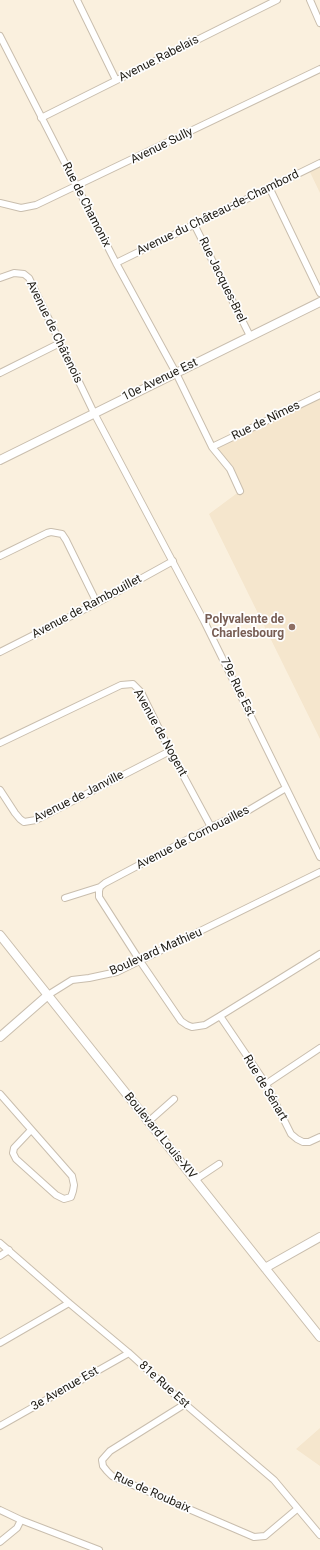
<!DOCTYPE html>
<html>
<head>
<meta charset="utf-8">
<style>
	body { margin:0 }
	canvas { display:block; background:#faf0de }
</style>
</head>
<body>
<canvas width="320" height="1550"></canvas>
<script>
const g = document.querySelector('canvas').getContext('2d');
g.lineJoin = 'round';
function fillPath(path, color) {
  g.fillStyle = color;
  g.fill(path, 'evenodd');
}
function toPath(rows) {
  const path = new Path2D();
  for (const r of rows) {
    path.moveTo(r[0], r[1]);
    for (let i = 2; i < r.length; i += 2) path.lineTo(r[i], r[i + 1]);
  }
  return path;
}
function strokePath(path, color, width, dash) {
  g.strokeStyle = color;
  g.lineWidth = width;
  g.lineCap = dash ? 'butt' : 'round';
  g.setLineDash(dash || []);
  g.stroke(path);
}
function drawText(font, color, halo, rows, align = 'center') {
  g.font = font + ' Roboto,sans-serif';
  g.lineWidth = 3.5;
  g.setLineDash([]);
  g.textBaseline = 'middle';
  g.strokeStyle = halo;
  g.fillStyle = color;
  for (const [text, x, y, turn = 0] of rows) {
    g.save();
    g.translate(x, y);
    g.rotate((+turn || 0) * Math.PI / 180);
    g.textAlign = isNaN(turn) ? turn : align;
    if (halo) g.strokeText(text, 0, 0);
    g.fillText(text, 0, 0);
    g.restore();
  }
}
fillPath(toPath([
	[320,163,320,193,308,168],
	[320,395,320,739,209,514,240,491,212,447],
	[320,1428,320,1466,296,1449]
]), '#f5e6cd');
const street = toPath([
	[77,0,116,80],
	[310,0,320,23],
	[0,36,116,263,176,373,212,447,230,469,240,491],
	[41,118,277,0],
	[269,187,320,293],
	[0,203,21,208,36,205,320,69],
	[194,224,250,336],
	[116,263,320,163],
	[0,278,14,273,24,274,29,278,94,413,204,621,320,857],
	[0,373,60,343],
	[212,447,320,395],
	[0,556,47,533,51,532,62,534,66,540,97,603],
	[0,652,97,603,173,561],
	[0,743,121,685,133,684,141,692,170,751,211,827],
	[286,788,249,810,211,827,105,883,100,887,99,891,99,897,140,961,181,1021,187,1025,192,1027,205,1025,220,1016,320,954],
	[0,790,15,813,20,819,24,822,36,820,170,751],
	[65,898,100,887],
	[48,995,72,980,89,978,117,972,320,872],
	[220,1016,266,1084,291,1134,297,1139,303,1142,309,1142,320,1137],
	[266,1084,320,1048],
	[0,1094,72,1176,74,1185,73,1191,71,1197,64,1199,56,1195,16,1159,13,1153,14,1148,31,1130],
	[148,1122,174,1099],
	[195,1180,219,1164],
	[0,1243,69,1303,129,1353,185,1404,274,1480,320,1535],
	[0,1256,9,1250],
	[0,1343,69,1303],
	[185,1404,110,1451,102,1460,103,1466,107,1471,112,1476,254,1537,265,1536,297,1509],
	[0,1426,129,1353],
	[0,1510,21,1520,99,1550],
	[0,1542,17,1528,21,1520]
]);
const secondary = toPath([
	[0,460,320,302],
	[0,935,320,1337],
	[0,1037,48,995],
	[265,1268,320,1237]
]);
strokePath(street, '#c9beae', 8);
strokePath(secondary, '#c9beae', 10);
strokePath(street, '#fff', 6);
strokePath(secondary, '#fff', 8);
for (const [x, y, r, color] of [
	[292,627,4,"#8d6e63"]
]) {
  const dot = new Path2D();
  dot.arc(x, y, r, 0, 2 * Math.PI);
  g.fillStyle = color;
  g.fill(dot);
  strokePath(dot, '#fefefe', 1.5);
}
drawText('12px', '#1d1a13', '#fefefe', [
	["Avenue Rabelais",159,59,-27],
	["Avenue Sully",162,146,-26],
	["Rue de Chamonix",86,205,63],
	["Avenue du Château-de-Chambord",218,213,-26],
	["Rue Jacques-Brel",222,280,64],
	["Avenue de Châtenois",54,332,64],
	["10e Avenue Est",160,380,-26],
	["Rue de Nîmes",266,421,-26],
	["Avenue de Rambouillet",87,607,-28],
	["79e Rue Est",237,687,64],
	["Avenue de Nogent",160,733,61],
	["Avenue de Janville",79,797,-27],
	["Avenue de Cornouailles",193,838,-27],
	["Boulevard Mathieu",156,952,-24],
	["Rue de Sénart",265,1088,59],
	["Boulevard Louis-XIV",160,1136,51],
	["81e Rue Est",164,1385,42],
	["3e Avenue Est",65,1389,-30],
	["Rue de Roubaix",152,1493,24]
]);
drawText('bold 12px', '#785e54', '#fefefe', [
	["Polyvalente de",284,620],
	["Charlesbourg",284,634]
], 'right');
</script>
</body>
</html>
